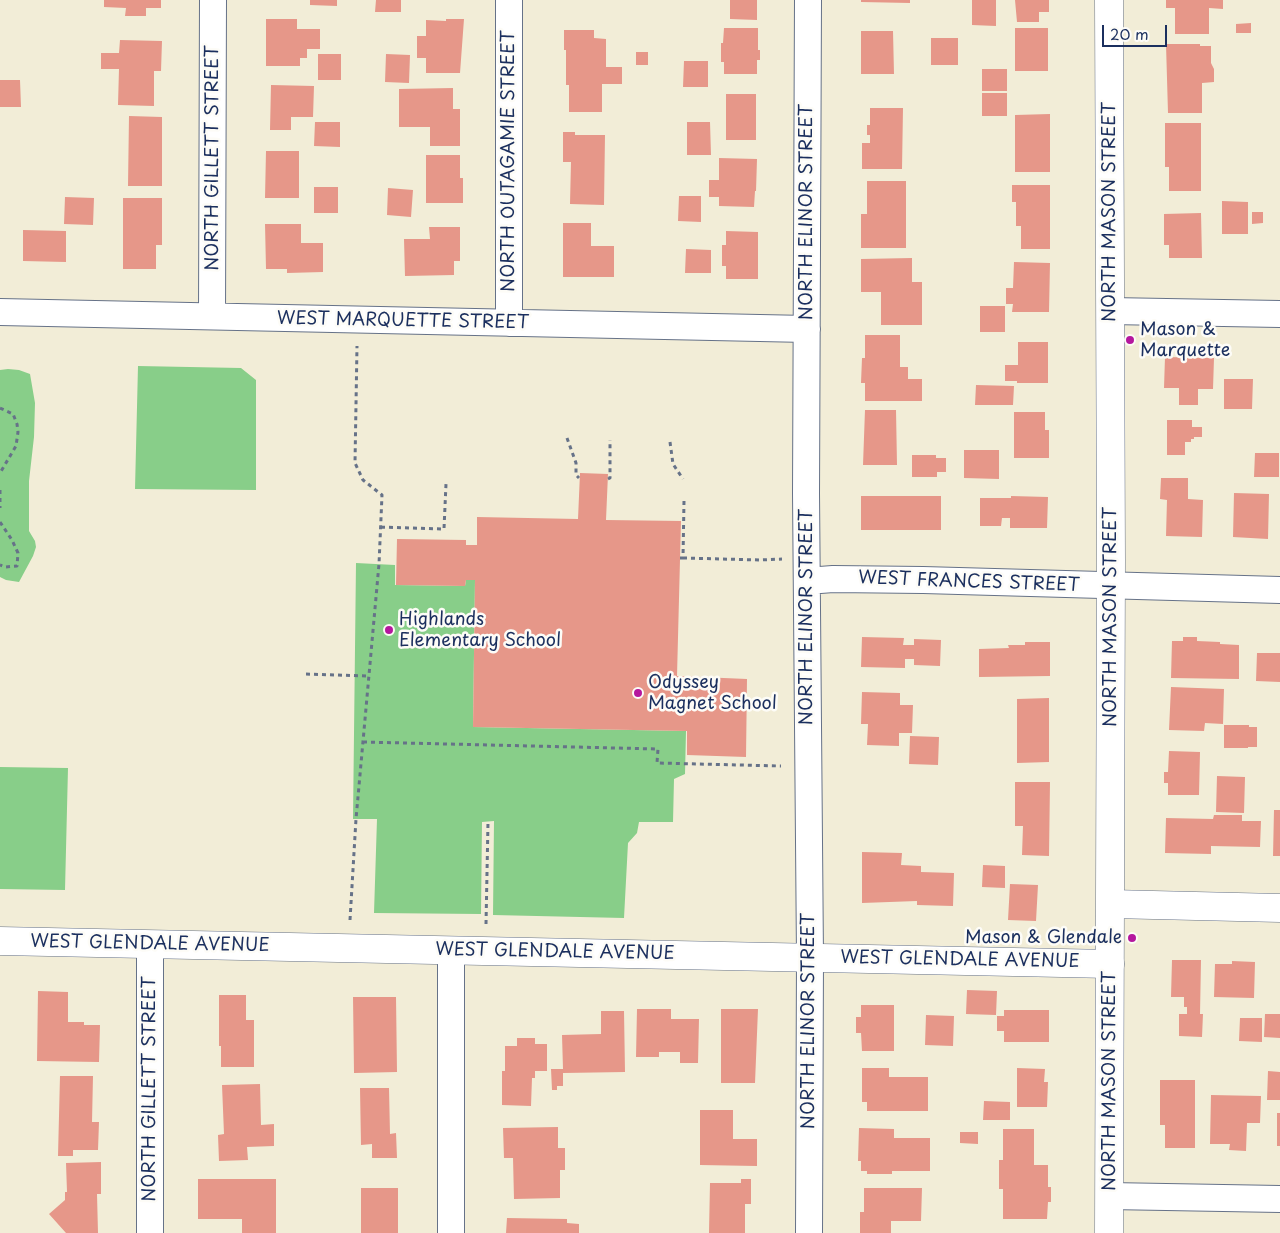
<!DOCTYPE html>
<html>
<head>
<meta charset="utf-8">
<style>
	body { margin:0 }
	#map { position:relative; width:1280px; height:1233px; overflow:hidden; background:#f2edd7; font-family:"Playpen Sans",sans-serif }
	canvas { display:block }
	.scale { position:absolute; left:1102px; top:25px; width:65px; height:22px; box-sizing:border-box; border:2px solid #1b2f5e; border-top:0; padding-left:6px; font-size:15px; line-height:18px; white-space:nowrap; color:#1b2f5e; -webkit-text-stroke:4px #fdfcf7; paint-order:stroke }
</style>
</head>
<body>
<div id="map">
<canvas width="1280" height="1233"></canvas>
<div class="scale">20 m</div>
</div>
<script>
const g = document.querySelector('canvas').getContext('2d');
g.lineJoin = 'round';
function fillPath(path, color) {
  g.fillStyle = color;
  g.fill(path, 'evenodd');
}
function toPath(rows) {
  const path = new Path2D();
  for (const r of rows) {
    path.moveTo(r[0], r[1]);
    for (let i = 2; i < r.length; i += 2) path.lineTo(r[i], r[i + 1]);
  }
  return path;
}
function strokePath(path, color, width, dash) {
  g.strokeStyle = color;
  g.lineWidth = width;
  g.lineCap = dash ? 'butt' : 'round';
  g.setLineDash(dash || []);
  g.stroke(path);
}
function drawText(font, color, halo, rows, align = 'center') {
  g.font = font + ' "Playpen Sans",sans-serif';
  g.lineWidth = 5;
  g.setLineDash([]);
  g.textBaseline = 'middle';
  g.strokeStyle = halo;
  g.fillStyle = color;
  for (const [text, x, y, turn = 0] of rows) {
    g.save();
    g.translate(x, y);
    g.rotate((+turn || 0) * Math.PI / 180);
    g.textAlign = isNaN(turn) ? turn : align;
    if (halo) g.strokeText(text, 0, 0);
    g.fillText(text, 0, 0);
    g.restore();
  }
}
fillPath(toPath([
	[138,366,241,368,256,380,256,490,135,489],
	[8,369,19,370,30,374,35,403,34,437,29,481,29,531,35,541,36,547,33,556,19,582,6,580,0,577,0,370],
	[356,563,395,565,395,585,465,586,466,580,475,580,473,727,686,731,685,774,674,779,673,822,639,822,637,833,628,843,624,918,493,915,494,821,482,822,481,914,374,913,377,819,353,819],
	[0,767,68,768,65,890,0,889]
]), '#88ce89');
fillPath(toPath([
	[104,0,161,0,161,8,146,8,146,16,125,16,126,8,104,7],
	[310,0,337,0,337,6,310,5],
	[376,0,401,0,401,12,375,12],
	[730,0,757,0,757,20,730,19],
	[861,0,910,0,910,3,861,2],
	[972,0,996,0,996,26,972,25],
	[1015,0,1049,0,1049,12,1039,12,1039,22,1017,22],
	[1166,0,1223,0,1223,9,1209,8,1209,34,1175,34,1175,8,1166,8],
	[266,19,297,19,297,29,320,29,320,49,307,49,307,58,300,58,300,66,266,66],
	[446,19,464,19,460,73,426,73,426,58,417,58,417,36,426,36,426,20,446,21],
	[1251,23,1251,33,1236,33,1236,24],
	[724,28,758,28,758,50,760,50,760,60,757,60,757,74,724,74,724,62,721,62,721,43,723,43],
	[1015,28,1048,28,1048,71,1015,71],
	[564,30,594,30,594,38,606,39,606,67,622,67,622,84,602,84,602,112,569,112,569,85,566,85,566,50,564,50],
	[861,31,893,31,894,74,861,74],
	[931,38,958,38,958,65,931,65],
	[120,40,162,41,161,71,154,71,154,106,118,105,119,69,101,69,101,53,119,53],
	[1166,44,1200,44,1200,46,1211,46,1211,63,1214,69,1214,82,1202,83,1202,113,1168,113],
	[636,52,648,52,648,65,636,65],
	[318,54,341,54,341,80,318,80],
	[386,54,410,55,409,83,385,82],
	[684,61,708,61,708,87,683,87],
	[982,69,1007,69,1007,91,982,91],
	[0,80,20,80,21,107,0,107],
	[271,85,314,86,313,117,291,117,291,130,270,130],
	[453,88,453,109,460,109,460,146,430,146,430,127,399,127,399,89],
	[982,93,1007,93,1007,116,982,116],
	[726,94,756,94,756,140,726,140],
	[870,108,903,108,902,169,862,169,862,143,870,143,870,135,867,135,867,125,870,125],
	[1050,114,1050,172,1015,172,1015,115],
	[129,116,162,117,162,186,128,186],
	[315,122,340,122,340,147,314,146],
	[687,122,710,122,711,155,687,155],
	[1165,123,1201,123,1201,191,1169,191,1169,167,1165,167],
	[563,132,575,132,575,135,605,135,604,205,570,204,571,162,563,162],
	[266,151,299,151,299,198,265,198],
	[426,155,460,155,460,178,463,178,463,203,426,203],
	[719,158,757,159,756,191,755,191,754,207,719,206,719,197,709,197,709,180,719,180],
	[867,181,906,181,906,248,861,248,861,214,867,214],
	[1012,185,1050,185,1050,249,1021,249,1021,226,1016,226,1016,202,1012,202],
	[314,187,338,187,338,213,314,213],
	[388,188,413,190,411,217,387,215],
	[679,196,701,196,701,222,678,221],
	[65,197,94,198,93,225,64,224],
	[123,198,162,198,162,245,156,245,156,269,123,269],
	[1222,201,1248,202,1248,234,1222,234],
	[1252,212,1263,212,1263,223,1252,224],
	[1201,213,1202,258,1169,258,1169,245,1164,245,1164,214],
	[563,223,591,223,591,246,614,246,614,277,563,277],
	[265,224,301,224,301,243,323,243,323,272,287,273,287,269,266,269],
	[429,227,460,227,460,261,454,261,454,275,405,276,404,239,430,239],
	[23,230,66,231,66,262,23,261],
	[726,231,758,232,758,279,726,279,726,266,722,266,722,245,726,245],
	[686,249,711,250,711,273,685,273],
	[912,258,912,282,922,282,922,325,881,325,881,292,861,292,861,259],
	[1014,262,1050,263,1049,312,1012,312,1013,304,1006,304,1006,288,1013,288],
	[980,306,1005,306,1005,332,980,332],
	[865,335,900,335,900,367,908,367,908,379,922,379,922,401,865,401,865,383,861,383,862,358,865,358],
	[1018,342,1048,342,1048,383,1017,383,1017,381,1005,381,1005,365,1018,365],
	[1165,357,1214,358,1213,389,1198,389,1198,405,1179,405,1179,388,1164,388],
	[1224,379,1253,379,1252,409,1224,409],
	[976,385,1014,386,1013,405,975,405],
	[865,410,896,410,897,465,863,465],
	[1014,412,1045,412,1045,430,1049,430,1049,458,1014,458],
	[1167,420,1192,420,1192,427,1202,427,1202,437,1194,437,1194,439,1191,439,1191,442,1185,442,1185,455,1167,455],
	[964,450,999,450,999,479,964,478],
	[1255,453,1279,453,1279,477,1254,477],
	[912,455,936,455,936,458,946,458,946,472,937,472,937,477,912,477],
	[580,473,608,474,606,520,681,521,677,676,747,679,746,757,687,755,687,731,473,727,475,580,466,580,465,586,396,585,397,539,466,540,466,545,477,545,477,517,578,519],
	[1161,478,1188,478,1188,499,1203,500,1202,537,1166,536,1167,500,1160,499],
	[1234,493,1269,494,1268,539,1233,537],
	[861,496,941,496,941,530,861,530],
	[1011,496,1048,497,1047,528,1010,528,1010,518,1002,518,1001,526,980,526,980,498,1011,498],
	[862,637,904,638,903,645,914,645,914,639,941,640,940,666,914,665,914,659,905,659,905,668,861,667],
	[1183,637,1197,637,1197,641,1220,642,1220,644,1239,645,1239,679,1171,678,1172,641,1183,641],
	[1025,642,1050,642,1050,676,979,677,979,649,1009,648,1008,645,1025,645],
	[1257,653,1280,653,1280,682,1256,681],
	[1171,687,1224,689,1223,724,1205,723,1204,731,1169,730],
	[862,692,900,693,900,705,913,705,912,733,899,733,899,746,867,745,868,724,861,724],
	[1049,698,1049,762,1017,763,1017,699],
	[1224,725,1249,725,1249,727,1257,727,1257,747,1248,747,1248,748,1224,748],
	[910,736,939,737,938,765,909,764],
	[1169,751,1200,752,1199,795,1168,795,1168,783,1164,783,1164,772,1168,772],
	[1217,776,1245,777,1244,813,1216,812],
	[1015,782,1050,782,1049,856,1022,855,1023,826,1015,826],
	[1274,810,1280,810,1280,856,1273,856],
	[1214,815,1242,815,1242,821,1261,821,1260,847,1211,846,1211,854,1165,853,1166,818,1213,819],
	[862,852,902,853,901,865,921,866,921,872,954,873,953,906,917,905,917,901,862,903],
	[983,865,1005,866,1005,888,982,887],
	[1010,884,1038,885,1036,921,1008,920],
	[1172,960,1201,960,1200,1014,1203,1014,1202,1037,1179,1036,1179,1014,1187,1014,1187,1007,1184,1007,1184,997,1171,997],
	[1232,961,1255,962,1254,998,1214,997,1215,964,1232,964],
	[967,990,997,991,996,1015,966,1014],
	[38,991,68,992,68,1022,84,1022,84,1025,100,1025,99,1062,37,1061],
	[219,995,246,995,246,1020,254,1020,254,1067,221,1067,221,1046,219,1046],
	[353,997,396,997,397,1072,354,1073],
	[861,1005,894,1005,894,1051,862,1051,861,1033,856,1033,856,1017,861,1017],
	[637,1009,671,1009,671,1019,699,1019,698,1063,680,1063,680,1052,659,1052,659,1057,636,1057],
	[721,1009,758,1009,755,1083,721,1083],
	[1004,1010,1049,1010,1049,1042,1004,1042,1004,1031,997,1031,997,1016,1004,1016],
	[601,1011,624,1011,625,1072,563,1073,563,1086,557,1086,557,1090,552,1090,551,1069,563,1069,562,1035,601,1034],
	[1265,1014,1280,1014,1280,1038,1264,1037],
	[926,1015,954,1016,953,1046,925,1045],
	[1240,1018,1262,1018,1262,1042,1239,1041],
	[517,1038,535,1038,535,1044,547,1044,547,1071,535,1071,535,1078,532,1078,531,1106,502,1105,502,1071,505,1071,505,1046,517,1046],
	[862,1068,889,1068,889,1077,928,1077,928,1111,867,1111,867,1102,862,1102],
	[1017,1068,1045,1069,1044,1082,1048,1082,1047,1107,1017,1107],
	[1268,1071,1280,1072,1280,1100,1267,1100],
	[60,1076,93,1076,92,1122,99,1122,98,1150,73,1150,73,1156,58,1156],
	[1160,1080,1195,1080,1195,1148,1165,1148,1165,1125,1160,1125],
	[260,1084,261,1125,274,1124,274,1146,247,1147,248,1160,219,1161,218,1135,224,1134,222,1085],
	[360,1088,389,1088,390,1134,396,1133,397,1158,372,1158,372,1144,361,1145],
	[1211,1095,1261,1096,1260,1123,1247,1123,1246,1151,1229,1150,1230,1144,1210,1144],
	[984,1101,1010,1102,1010,1120,983,1120],
	[700,1110,733,1110,733,1139,757,1139,757,1166,700,1165],
	[1277,1113,1280,1113,1280,1146,1277,1146],
	[558,1127,558,1148,565,1148,565,1170,560,1170,560,1198,514,1199,513,1158,504,1158,503,1128],
	[859,1128,894,1129,894,1138,930,1138,930,1171,892,1171,892,1174,867,1174,867,1171,861,1171,861,1161,858,1161],
	[1003,1129,1034,1129,1034,1165,1048,1165,1048,1187,1051,1187,1051,1202,1048,1202,1047,1219,1003,1219,1003,1189,999,1189,999,1160,1003,1160],
	[960,1132,978,1132,978,1144,960,1143],
	[101,1162,101,1194,97,1194,98,1233,66,1233,49,1214,65,1200,65,1192,67,1192,66,1163],
	[198,1179,276,1179,276,1233,242,1233,242,1219,198,1219],
	[741,1179,751,1179,751,1204,745,1204,745,1233,709,1233,710,1183,741,1183],
	[361,1188,398,1188,398,1233,361,1233],
	[864,1188,922,1188,921,1221,891,1221,891,1233,860,1233,860,1212,864,1212],
	[507,1218,567,1219,567,1223,579,1224,579,1233,506,1233]
]), '#e69789');
const minor = toPath([
	[808,0,806,493,810,957,809,1233],
	[1110,311,1280,314],
	[0,312,807,329],
	[212,316,213,0],
	[509,323,509,0],
	[807,581,833,579,923,580,1280,590],
	[1109,1196,1280,1199],
	[150,1233,150,944],
	[451,1233,451,950]
]);
const tertiary = toPath([
	[1111,904,1280,908],
	[0,941,1110,964]
]);
const secondary = toPath([
	[1109,0,1111,559,1109,1233]
]);
strokePath(minor, '#667288', 28);
strokePath(tertiary, '#667288', 29);
strokePath(secondary, '#667288', 29);
strokePath(toPath([
	[0,408,13,414,17,424,18,432,16,446,0,473],
	[567,438,576,463,576,475,579,478],
	[670,442,673,464,683,479],
	[608,479,610,478,610,440],
	[0,490,0,508],
	[0,522,12,540,18,553,17,566,5,567,0,565],
	[381,527,444,529,446,484],
	[680,558,683,558,684,501],
	[683,558,760,560,782,559],
	[306,674,369,676],
	[363,742,658,749,657,763,781,766],
	[350,920,356,819,379,564,382,495,363,480,355,463,357,346],
	[486,924,488,822]
]), '#667288', 3, [4, 4]);
strokePath(minor, '#fff', 26);
strokePath(tertiary, '#fff', 28);
strokePath(secondary, '#fff', 28);
for (const [x, y, r, color] of [
	[1130,340,5,"#b5179e"],
	[389,630,5,"#b5179e"],
	[638,693,5,"#b5179e"],
	[1132,938,5,"#b5179e"]
]) {
  const dot = new Path2D();
  dot.arc(x, y, r, 0, 2 * Math.PI);
  g.fillStyle = color;
  g.fill(dot);
  strokePath(dot, '#fdfcf7', 2);
}
drawText('18px', '#1b2f5e', '#fdfcf7', [
	["NORTH GILLETT STREET",213,158,-90],
	["NORTH OUTAGAMIE STREET",509,161,-90],
	["NORTH ELINOR STREET",807,212,-90],
	["NORTH MASON STREET",1110,212,-90],
	["WEST MARQUETTE STREET",403,321,1],
	["WEST FRANCES STREET",969,582,2],
	["NORTH ELINOR STREET",807,617,-90],
	["NORTH MASON STREET",1111,617,-90],
	["WEST GLENDALE AVENUE",150,944,1],
	["WEST GLENDALE AVENUE",555,952,1],
	["WEST GLENDALE AVENUE",960,960,1],
	["NORTH ELINOR STREET",809,1021,-90],
	["NORTH MASON STREET",1110,1081,-90],
	["NORTH GILLETT STREET",150,1089,-90]
]);
drawText('18px', '#1b2f5e', '#fdfcf7', [
	["Mason &",1140,330],
	["Marquette",1140,351],
	["Highlands",399,620],
	["Elementary School",399,641],
	["Odyssey",648,683],
	["Magnet School",648,704],
	["Mason & Glendale",1122,938,"right"]
], 'left');
</script>
</body>
</html>
